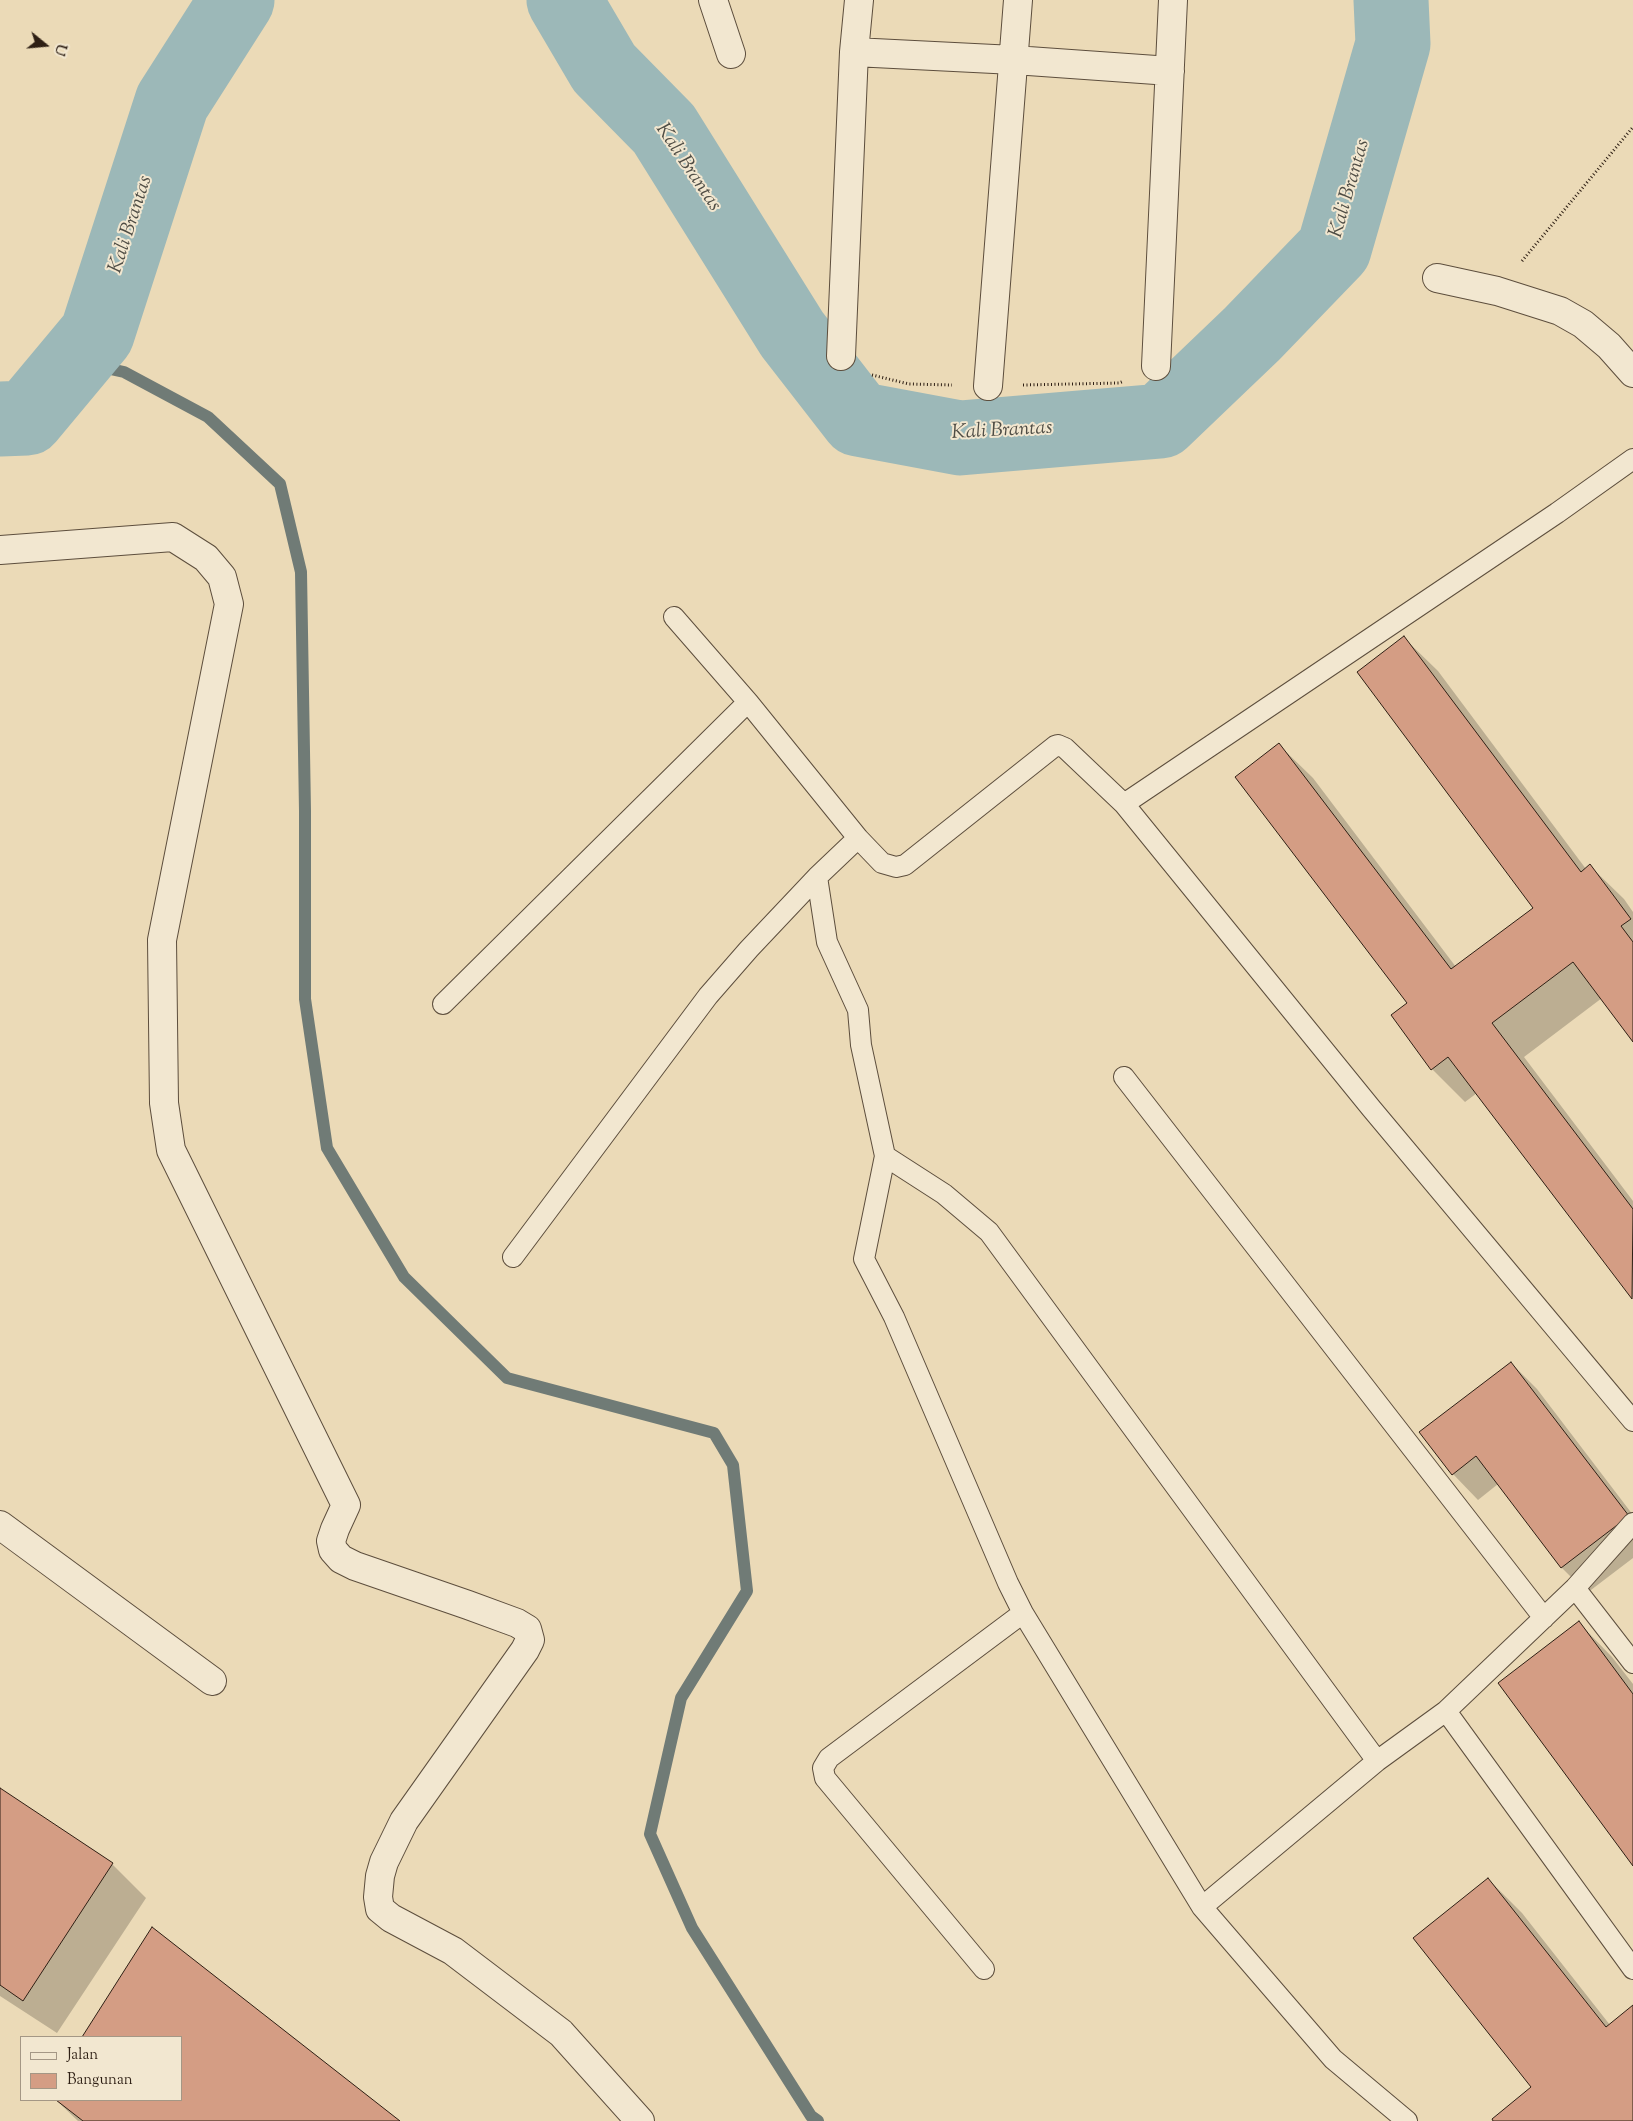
<!DOCTYPE html>
<html>
<head>
<meta charset="utf-8">
<style>
	body { margin:0 }
	#map { position:relative; width:1633px; height:2121px; overflow:hidden; background:#ebdab7; font-family:"Sorts Mill Goudy",serif }
	canvas { display:block }
	.legend { position:absolute; left:20px; top:2036px; width:162px; height:65px; box-sizing:border-box; background:#f2e7d0; border:1px solid #a49785; margin:0; padding:6px 9px; list-style:none; font-size:15px; color:#2e1f14 }
	.legend li { display:flex; align-items:center; gap:10px; height:25px }
	.legend b { width:25px; border:1px solid #a49785 }
	.north { position:absolute; left:20px; top:20px; width:50px; height:50px; -webkit-text-stroke:4px #f2e7d0; paint-order:stroke; rotate:107deg; font-size:14px; font-weight:700; line-height:20px; text-align:center; color:#2e1f14 }
	.north::after { content:''; display:block; margin:auto; width:18px; height:22px; background:#2e1f14; clip-path:polygon(50% 0,100% 100%,50% 72%,0 100%) }
</style>
</head>
<body>
<div id="map">
<canvas width="1633" height="2121"></canvas>
<ul class="legend">
<li><b style="height:6px;background:#f2e7d0"></b>Jalan</li>
<li><b style="height:14px;background:#d49d84"></b>Bangunan</li>
</ul>
<div class="north">U</div>
</div>
<script>
const g = document.querySelector('canvas').getContext('2d');
g.lineJoin = 'round';
function fillPath(path, color) {
  g.fillStyle = color;
  g.fill(path, 'evenodd');
}
function toPath(rows) {
  const path = new Path2D();
  for (const r of rows) {
    path.moveTo(r[0], r[1]);
    for (let i = 2; i < r.length; i += 2) path.lineTo(r[i], r[i + 1]);
  }
  return path;
}
function strokePath(path, color, width, dash) {
  g.strokeStyle = color;
  g.lineWidth = width;
  g.lineCap = dash ? 'butt' : 'round';
  g.setLineDash(dash || []);
  g.stroke(path);
}
function drawText(font, color, halo, rows, align = 'center') {
  g.font = font + ' "Sorts Mill Goudy",serif';
  g.lineWidth = 4;
  g.setLineDash([]);
  g.textBaseline = 'middle';
  g.strokeStyle = halo;
  g.fillStyle = color;
  for (const [text, x, y, turn = 0] of rows) {
    g.save();
    g.translate(x, y);
    g.rotate((+turn || 0) * Math.PI / 180);
    g.textAlign = isNaN(turn) ? turn : align;
    if (halo) g.strokeText(text, 0, 0);
    g.fillText(text, 0, 0);
    g.restore();
  }
}
fillPath(toPath([
	[1404,638,1438,671,1586,869,1590,866,1624,899,1633,912,1633,1040,1602,998,1524,1057,1633,1201,1633,1298,1477,1093,1465,1102,1432,1069,1409,1003,1279,745,1313,778,1456,967,1534,908],
	[1511,1363,1537,1389,1633,1515,1633,1558,1587,1593,1561,1567,1498,1484,1478,1500,1453,1474],
	[1579,1623,1612,1657,1633,1684,1633,1864],
	[0,1790,112,1864,146,1898,57,2033,0,1996],
	[1488,1879,1522,1913,1610,2025,1633,2006,1633,2121,1494,2121,1533,2087],
	[153,1929,398,2121,78,2121,56,2100,181,2100,181,2037,83,2037]
]), '#0003');
strokePath(toPath([
	[74,361,124,372,208,417,280,484,301,572,305,811,305,999,327,1148,404,1277,507,1378,714,1433,733,1465,747,1591,681,1698,650,1834,692,1928,811,2116,818,2121]
]), '#707b76', 12);
strokePath(toPath([
	[564,0,604,68,664,129,792,334,858,419,960,438,1161,421,1252,334,1334,249,1393,44,1391,0],
	[0,419,27,418,97,334,172,102,237,0]
]), '#9cb8b8', 75);
const building = toPath([
	[1404,636,1581,872,1590,864,1631,919,1621,926,1633,942,1633,1042,1573,962,1492,1023,1633,1209,1632,1299,1448,1057,1431,1070,1391,1015,1407,1003,1235,777,1279,743,1451,969,1533,908,1357,672,1404,636],
	[1511,1362,1629,1516,1561,1568,1476,1456,1452,1475,1419,1432,1511,1362],
	[1579,1621,1633,1694,1633,1866,1498,1683,1579,1621],
	[0,1788,113,1863,23,2001,0,1985,0,1788],
	[1488,1878,1606,2027,1633,2005,1633,2121,1493,2121,1492,2119,1531,2087,1413,1938,1488,1878],
	[152,1927,400,2121,83,2121,56,2100,181,2100,181,2037,82,2037,152,1927]
]);
fillPath(building, '#d49d84');
strokePath(building, '#2e1f14', 1);
const service = toPath([
	[674,617,748,702,858,838,817,877,827,942,858,1010,861,1045,885,1156,864,1259,894,1317,1008,1583,1023,1613,1202,1907,1333,2059,1407,2121],
	[1124,804,1557,513,1633,459],
	[858,838,882,863,896,867,905,865,1055,746,1058,745,1065,748,1124,804,1371,1108,1633,1421],
	[443,1004,748,702],
	[1124,1077,1544,1618],
	[885,1156,944,1194,989,1232,1377,1761],
	[513,1257,708,996,749,949,817,877],
	[1575,1588,1633,1663],
	[1446,1711,1633,1969],
	[1202,1907,1377,1761,1446,1711,1575,1588,1633,1523],
	[984,1969,825,1778,823,1768,829,1758,1023,1613]
]);
const minor = toPath([
	[713,0,731,54],
	[854,52,1014,60,1170,71],
	[1437,278,1497,291,1560,311,1583,324,1609,346,1633,373],
	[841,356,854,52,859,0],
	[1156,366,1173,0],
	[988,386,1018,0],
	[0,550,173,537,206,558,222,577,229,604,162,940,164,1103,171,1150,346,1505,335,1529,331,1541,333,1550,341,1559,355,1566,468,1605,517,1623,527,1629,530,1640,525,1650,404,1821,384,1862,380,1876,378,1897,380,1909,391,1918,453,1951,561,2033,640,2121],
	[0,1525,212,1681]
]);
strokePath(service, '#5d4e3d', 22);
strokePath(minor, '#5d4e3d', 30);
strokePath(toPath([
	[1522,261,1633,127],
	[872,375,909,384,952,385],
	[1023,385,1119,383,1124,381]
]), '#2e1f14', 3, [1, 2.5]);
strokePath(service, '#f2e7d0', 20);
strokePath(minor, '#f2e7d0', 28);
drawText('italic 20px', '#4f4d45', '#f2e7d0', [
	["Kali Brantas",687,168,56],
	["Kali Brantas",1351,189,-74],
	["Kali Brantas",132,225,-72],
	["Kali Brantas",1002,432,-3]
]);
</script>
</body>
</html>
